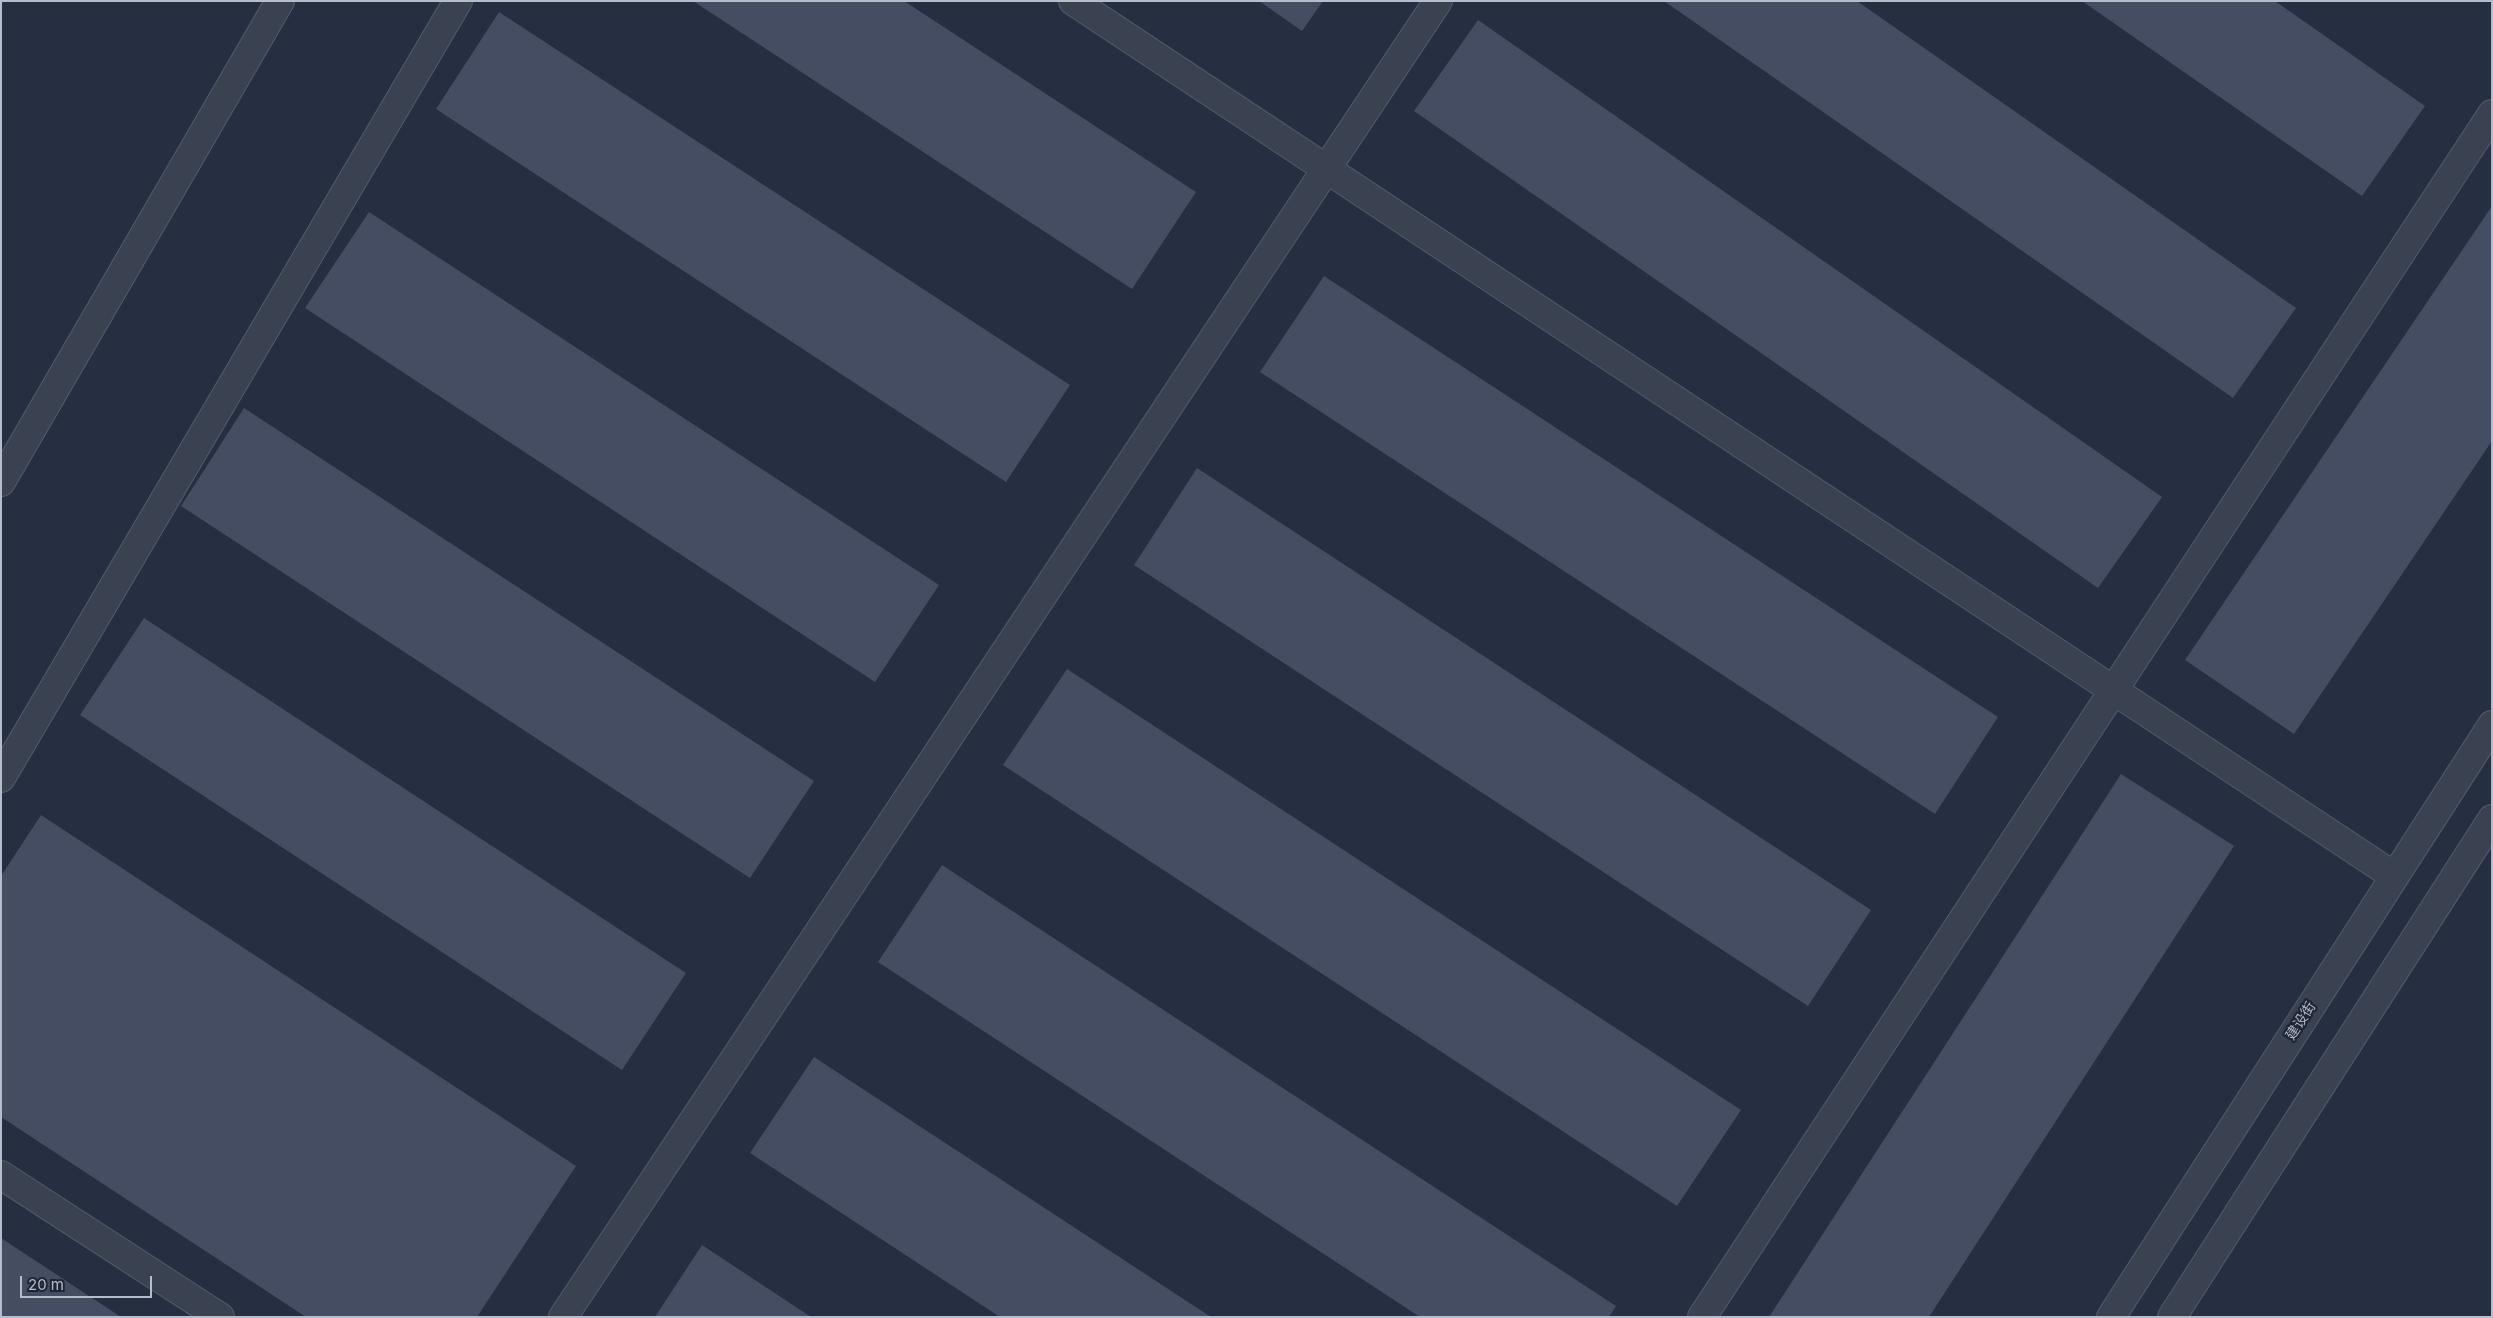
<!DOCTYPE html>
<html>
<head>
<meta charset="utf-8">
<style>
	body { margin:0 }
	#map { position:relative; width:2493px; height:1318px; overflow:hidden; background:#262e41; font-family:Inter,sans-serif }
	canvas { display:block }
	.frame { position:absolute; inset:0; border:2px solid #b7bccb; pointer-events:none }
	.scale { position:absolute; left:20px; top:1276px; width:132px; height:22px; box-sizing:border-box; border:2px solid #b7bccb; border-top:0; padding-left:6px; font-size:15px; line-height:18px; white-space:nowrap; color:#b7bccb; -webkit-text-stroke:4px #1f2536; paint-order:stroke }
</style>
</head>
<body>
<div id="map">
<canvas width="2493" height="1318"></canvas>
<div class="frame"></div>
<div class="scale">20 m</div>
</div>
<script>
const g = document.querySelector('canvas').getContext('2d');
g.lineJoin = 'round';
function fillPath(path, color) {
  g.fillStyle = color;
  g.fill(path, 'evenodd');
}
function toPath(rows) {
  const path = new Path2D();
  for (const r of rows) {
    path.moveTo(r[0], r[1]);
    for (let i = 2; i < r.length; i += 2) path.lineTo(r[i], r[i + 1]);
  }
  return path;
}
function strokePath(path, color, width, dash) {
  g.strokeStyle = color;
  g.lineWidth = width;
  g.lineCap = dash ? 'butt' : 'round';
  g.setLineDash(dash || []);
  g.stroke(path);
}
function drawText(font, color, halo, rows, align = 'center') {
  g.font = font + ' Inter,"Noto Sans SC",sans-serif';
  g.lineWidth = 4.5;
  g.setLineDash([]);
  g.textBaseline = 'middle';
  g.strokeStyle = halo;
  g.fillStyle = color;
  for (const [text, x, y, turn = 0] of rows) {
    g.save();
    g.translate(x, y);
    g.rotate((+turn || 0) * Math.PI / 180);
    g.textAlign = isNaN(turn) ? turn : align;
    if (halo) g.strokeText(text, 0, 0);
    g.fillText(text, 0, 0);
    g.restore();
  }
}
fillPath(toPath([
	[693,1,904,1,1196,192,1132,289],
	[1259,1,1323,1,1302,31],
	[1664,1,1857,1,2296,308,2233,398],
	[2082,1,2275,1,2425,106,2362,196],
	[499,12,1070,385,1006,482,436,109],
	[1478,20,2162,497,2098,588,1414,111],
	[2492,206,2492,441,2294,734,2185,660],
	[369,212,939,585,875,682,305,308],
	[1324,276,1998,717,1935,814,1260,372],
	[244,408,814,781,750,878,181,506],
	[1197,468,1871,910,1808,1006,1134,565],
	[144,618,686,973,622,1070,80,715],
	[1067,669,1741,1110,1677,1206,1003,765],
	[2121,774,2234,846,1929,1317,1769,1317],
	[41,815,576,1166,477,1317,306,1317,1,1117,1,876],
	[942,865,1616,1306,1609,1317,1420,1317,878,962],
	[814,1057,1211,1317,1000,1317,750,1153],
	[1,1238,121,1317,1,1317],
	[702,1245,811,1317,655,1317]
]), '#454d63');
const minor = toPath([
	[1073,1,2394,876],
	[1,482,280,1],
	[1,778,458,1],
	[1,1175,220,1317],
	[563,1317,1438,1],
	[1702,1317,2492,114],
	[2111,1317,2492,725],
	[2172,1317,2492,819]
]);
strokePath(minor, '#555c6b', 30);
strokePath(minor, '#3a4151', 28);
drawText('14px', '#b7bccb', '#1f2536', [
	["建设街",2301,1021,-57]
]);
</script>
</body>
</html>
